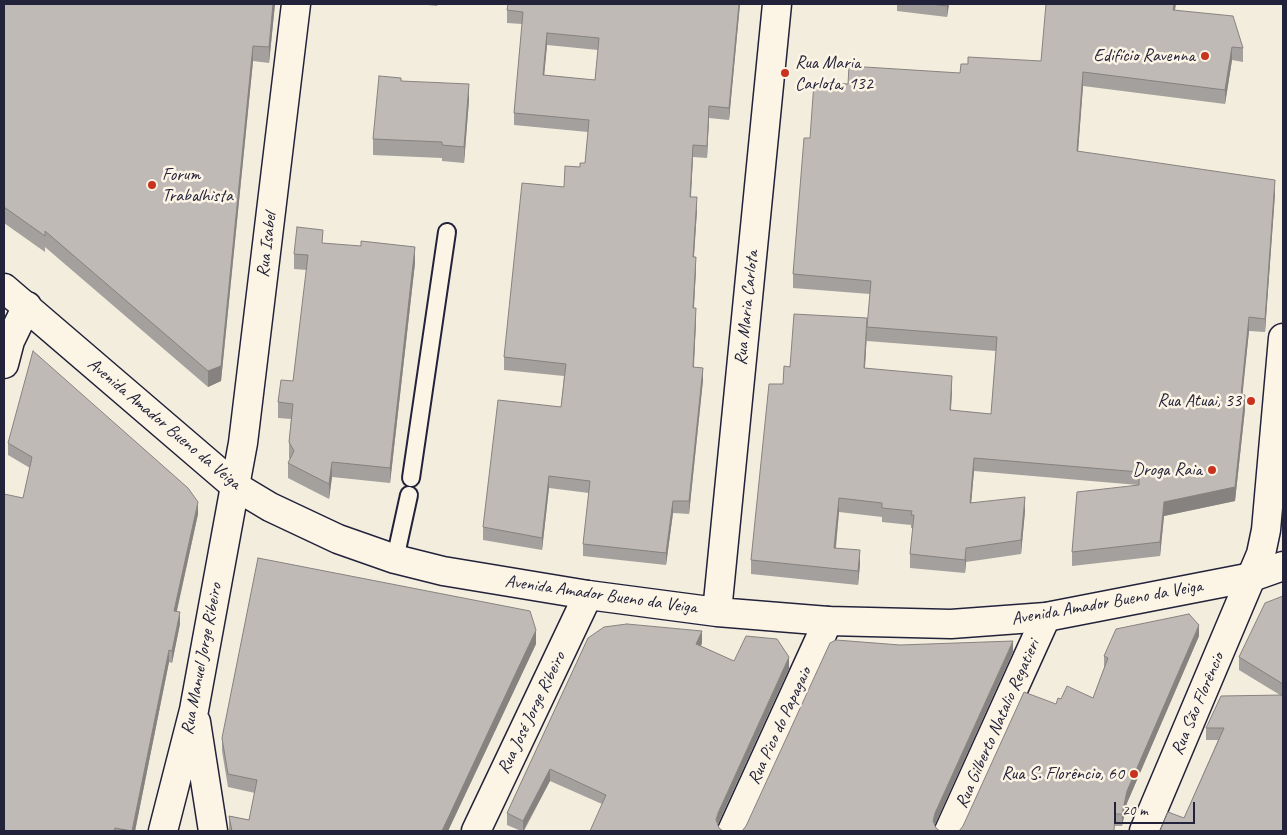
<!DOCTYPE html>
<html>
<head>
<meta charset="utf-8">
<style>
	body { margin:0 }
	#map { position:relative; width:1287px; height:835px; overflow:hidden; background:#f3edde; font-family:Caveat,sans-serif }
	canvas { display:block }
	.frame { position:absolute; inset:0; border:5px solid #22223b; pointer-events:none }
	.scale { position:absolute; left:1114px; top:802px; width:81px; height:22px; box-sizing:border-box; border:2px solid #22223b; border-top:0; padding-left:6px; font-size:15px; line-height:18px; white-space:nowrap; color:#22223b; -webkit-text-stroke:4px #fcf5e5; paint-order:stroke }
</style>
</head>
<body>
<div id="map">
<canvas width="1287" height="835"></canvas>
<div class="frame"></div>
<div class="scale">20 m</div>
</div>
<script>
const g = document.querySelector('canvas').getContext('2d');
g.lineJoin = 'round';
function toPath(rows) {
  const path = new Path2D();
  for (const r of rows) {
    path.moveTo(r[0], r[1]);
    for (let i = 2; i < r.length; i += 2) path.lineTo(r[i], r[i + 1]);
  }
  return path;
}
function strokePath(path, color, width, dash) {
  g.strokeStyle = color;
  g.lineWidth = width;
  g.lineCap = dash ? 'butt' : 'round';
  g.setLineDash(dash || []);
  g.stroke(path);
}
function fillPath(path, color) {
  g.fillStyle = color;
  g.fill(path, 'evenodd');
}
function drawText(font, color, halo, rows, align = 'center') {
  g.font = font + ' Caveat,sans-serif';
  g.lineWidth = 5;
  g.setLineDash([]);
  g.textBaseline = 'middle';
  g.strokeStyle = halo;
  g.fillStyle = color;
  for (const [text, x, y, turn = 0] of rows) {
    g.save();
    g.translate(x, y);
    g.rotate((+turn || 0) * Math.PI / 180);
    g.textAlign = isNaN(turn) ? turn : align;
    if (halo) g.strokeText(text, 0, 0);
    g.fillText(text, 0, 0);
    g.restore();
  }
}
const lane = toPath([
	[411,478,447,232],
	[395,559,409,495]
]);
const street = toPath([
	[4,364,10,341,27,306],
	[235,486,243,443,296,4],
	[476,831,588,595],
	[732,831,828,621],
	[949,831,1046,617],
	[1144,831,1261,554,1266,530,1283,338]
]);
const secondary = toPath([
	[4,288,235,486,270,507,338,539,395,559,443,571,588,595,717,612,828,621,951,624,1046,617,1252,577,1283,566],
	[717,612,777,4],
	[196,722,213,831],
	[163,831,194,710,235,486]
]);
strokePath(lane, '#22223b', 20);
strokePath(street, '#22223b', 31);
strokePath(secondary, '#22223b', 31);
strokePath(lane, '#fcf5e5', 16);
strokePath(street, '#fcf5e5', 28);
strokePath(secondary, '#fcf5e5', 28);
fillPath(toPath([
	[4,4,275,4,269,63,253,61,221,381,208,387,45,247,45,252,4,223],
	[418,4,438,4,437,6],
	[740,4,729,120,709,118,707,158,693,157,691,197,697,210,694,257,696,269,694,308,696,321,694,367,703,380,689,514,673,513,666,565,583,556,583,544,589,493,549,488,542,550,483,540,483,527,561,407,564,376,504,370,504,357,564,187,580,167,585,163,588,132,514,125,514,113,522,24,507,23,507,10],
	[547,45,598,50,595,80,544,75],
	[897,4,949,4,947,17,897,11],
	[1175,11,1243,48,1243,62,1232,60,1225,104,1083,86,1078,151,1275,194,1265,332,1249,331,1242,395,1245,409,1235,501,1164,516,1160,556,1072,566,1072,552,1138,485,974,471,971,503,1025,511,1021,554,966,562,965,573,910,568,910,554,913,528,911,528,911,525,882,522,882,517,839,512,836,548,860,564,858,585,751,574,751,560,783,384,790,367,867,332,865,368,952,390,951,410,991,414,996,351,867,341,867,327,870,294,793,288,793,274,810,138,848,84,960,73,968,64,1041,61],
	[401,81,469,100,464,163,442,161,442,158,373,155,373,139],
	[323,243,415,263,390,483,332,477,329,499,288,478,288,463,290,459,289,458,289,442,291,419,278,418,278,402,293,381,307,270,294,269,294,254],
	[8,443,198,514,177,611,180,624,172,663,169,662,135,831,4,831,30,468,8,455],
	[1283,596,1283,831,1184,818,1218,740,1206,740,1206,728,1280,695,1239,670,1239,657],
	[1199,636,1127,803,1122,826,963,826,1056,704,1061,699,1093,698,1104,668,1104,656],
	[588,638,702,643,701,646,734,661,789,669,602,804,550,781,524,831,521,831,507,825,507,813],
	[536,644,448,831,229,831,229,816,249,820,255,793,228,787,222,751,222,738]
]), '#a4a09d');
fillPath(toPath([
	[273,4,275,4,269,63,269,47],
	[739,4,740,4,729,120,729,108],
	[948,4,949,4,947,17,947,6],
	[1174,4,1176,4,1173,24,1173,10],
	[547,33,547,45,543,88,543,75],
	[253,46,253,61,221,381,208,387,208,371],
	[1232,47,1232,60,1225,104,1225,90],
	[1083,72,1083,86,1077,165,1077,151],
	[469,84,469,100,464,163,464,147],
	[709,106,709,118,707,158,707,146],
	[693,145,693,157,690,209,690,197],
	[1275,180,1275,194,1265,332,1265,319],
	[697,197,697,210,693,269,693,257],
	[415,247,415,263,390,483,390,468],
	[696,257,696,269,693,321,693,308],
	[696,308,696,321,693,379,693,367],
	[1249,317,1249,331,1241,409,1241,395],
	[867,318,867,332,864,382,864,368],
	[703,368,703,380,689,514,689,501],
	[952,376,952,390,950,424,950,410],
	[1245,395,1245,409,1235,501,1164,516,1160,556,1160,542,1164,502],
	[974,458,974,471,970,517,970,503],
	[332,462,332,477,329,499,329,484],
	[549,476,549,488,542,550,542,538],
	[1025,497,1025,511,1021,554,1021,540],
	[839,498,839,512,834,562,834,548],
	[673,501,673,513,666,565,666,553],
	[198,502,198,514,174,623,174,611],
	[966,548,966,562,965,573,965,560],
	[860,550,860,564,858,585,858,571],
	[180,612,180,624,172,663,172,651],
	[1199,625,1199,636,1127,803,1122,826,1122,814,1127,791],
	[536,630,536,644,448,831,442,831],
	[702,631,702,643,696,655,696,644],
	[1013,641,1013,652,935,825,933,821,935,813],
	[169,650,169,662,135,831,132,831],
	[789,657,789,669,718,824,716,820,718,813],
	[550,769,550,781,523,831,523,821]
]), '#86827f');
const building = toPath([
	[4,4,273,4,269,47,253,46,221,366,208,371,45,231,45,236,4,207,4,4],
	[508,4,739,4,729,108,709,106,707,146,693,145,690,197,697,197,693,257,696,257,693,308,696,308,693,367,703,368,689,501,673,501,666,553,583,544,590,481,549,476,542,538,483,527,498,400,561,407,566,364,504,357,522,183,564,187,565,166,580,167,580,163,585,163,589,120,514,113,523,12,507,10,508,4],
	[547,33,599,38,595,80,543,75,547,33],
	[930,4,948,4,947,6,930,4],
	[1046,4,1174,4,1173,10,1233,16,1243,48,1232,47,1225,90,1083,72,1077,151,1275,180,1265,319,1249,317,1241,395,1245,395,1235,487,1164,502,1160,542,1072,552,1077,492,1139,485,1139,472,974,458,970,503,1025,497,1021,540,966,548,965,560,910,554,914,515,911,515,912,511,882,508,882,503,839,498,834,548,860,550,858,571,751,560,769,384,783,384,784,366,790,367,794,314,867,318,864,368,952,376,950,410,991,414,997,337,867,327,871,281,793,274,804,138,810,138,814,82,848,84,849,66,960,73,961,64,968,64,968,57,1041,61,1046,4],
	[379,76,401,78,401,81,469,84,464,147,442,145,442,142,373,139,379,76],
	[297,227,323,230,322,243,361,246,361,241,415,247,390,468,332,462,329,484,288,463,294,451,289,442,293,404,278,402,281,380,293,381,308,255,294,254,297,227],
	[33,351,188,488,198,502,174,611,180,612,172,651,169,650,132,831,115,828,114,831,4,831,4,494,23,498,32,457,8,443,33,351],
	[258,558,530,611,536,630,442,831,232,831,229,816,249,820,257,780,228,774,222,738,258,558],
	[1283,596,1283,684,1239,657,1265,603,1283,596],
	[1189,614,1199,625,1127,791,1122,814,1115,814,1114,831,959,831,963,826,1024,692,1056,704,1058,698,1061,699,1067,686,1093,698,1108,658,1104,656,1116,629,1189,614],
	[627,624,702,631,696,644,734,661,746,636,777,639,789,657,718,813,716,820,719,828,723,831,590,831,606,795,550,769,523,821,507,813,588,638,604,627,627,624],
	[836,640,900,645,1013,641,935,813,933,821,936,828,940,831,742,831,746,826,830,643,836,640],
	[1283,695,1283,831,1160,831,1168,812,1184,818,1224,728,1206,728,1221,696,1283,695]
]);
fillPath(building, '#bfbab6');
strokePath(building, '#86827f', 1);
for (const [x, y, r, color] of [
	[1205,56,5,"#c8321e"],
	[785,73,5,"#c8321e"],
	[152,185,5,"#c8321e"],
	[1251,401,5,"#c8321e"],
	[1212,470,5,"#c8321e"],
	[1134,774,5,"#c8321e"]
]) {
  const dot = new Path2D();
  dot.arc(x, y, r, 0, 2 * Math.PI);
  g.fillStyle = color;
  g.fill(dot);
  strokePath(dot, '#fcf5e5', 2);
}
drawText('18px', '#22223b', '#fcf5e5', [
	["Edifício Ravenna",1195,56],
	["Rua Maria",795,63,"left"],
	["Carlota, 132",795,84,"left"],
	["Forum",162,175,"left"],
	["Trabalhista",162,196,"left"],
	["Rua Atuai, 33",1241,401],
	["Droga Raia",1202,470],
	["Rua S. Florêncio, 60",1124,774]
], 'right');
drawText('18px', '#22223b', '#fcf5e5', [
	["Rua Isabel",267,245,-83],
	["Rua Maria Carlota",747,308,-84],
	["Avenida Amador Bueno da Veiga",164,424,40],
	["Avenida Amador Bueno da Veiga",601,595,8],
	["Avenida Amador Bueno da Veiga",1107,603,-10],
	["Rua Manuel Jorge Ribeiro",202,659,-79],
	["Rua São Florêncio",1198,704,-67],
	["Rua José Jorge Ribeiro",532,713,-64],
	["Rua Gilberto Natalio Regatieri",998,724,-66],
	["Rua Pico do Papagaio",780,726,-65]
]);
</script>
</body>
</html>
